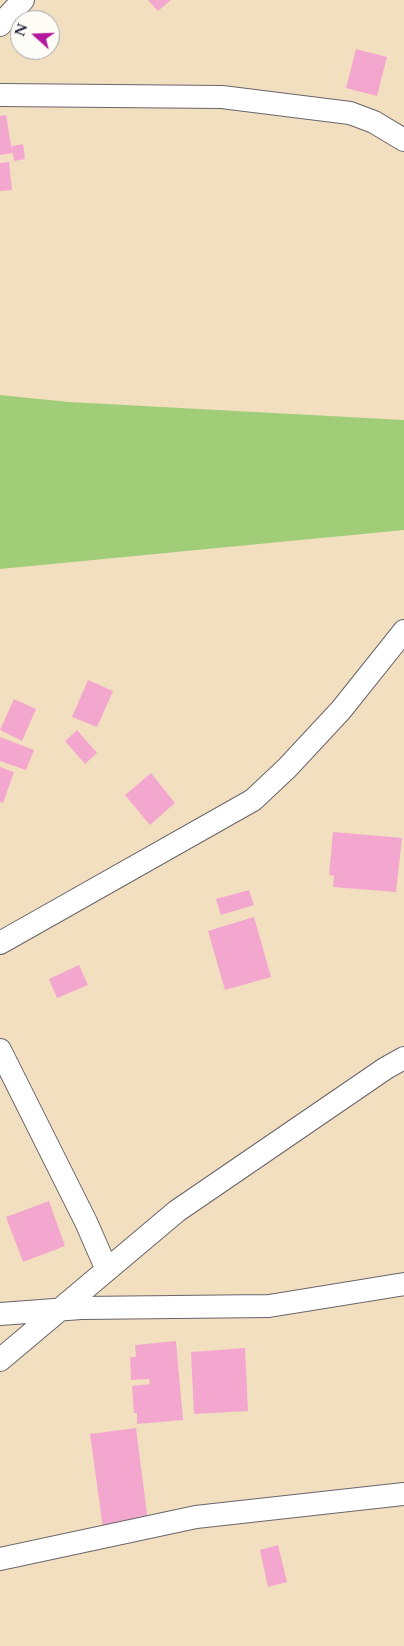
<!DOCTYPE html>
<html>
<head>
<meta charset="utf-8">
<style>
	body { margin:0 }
	#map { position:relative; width:404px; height:1646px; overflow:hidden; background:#f1dfc0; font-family:Cardo,serif }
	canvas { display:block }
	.north { position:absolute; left:10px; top:10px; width:50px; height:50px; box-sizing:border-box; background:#fdfcf7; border:1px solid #a5a5ac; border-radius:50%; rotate:290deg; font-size:14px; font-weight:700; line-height:20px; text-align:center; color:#22223b }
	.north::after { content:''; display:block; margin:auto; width:18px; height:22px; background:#b5179e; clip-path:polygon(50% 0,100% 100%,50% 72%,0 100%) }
</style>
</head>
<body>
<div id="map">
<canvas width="404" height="1646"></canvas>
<div class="north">N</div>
</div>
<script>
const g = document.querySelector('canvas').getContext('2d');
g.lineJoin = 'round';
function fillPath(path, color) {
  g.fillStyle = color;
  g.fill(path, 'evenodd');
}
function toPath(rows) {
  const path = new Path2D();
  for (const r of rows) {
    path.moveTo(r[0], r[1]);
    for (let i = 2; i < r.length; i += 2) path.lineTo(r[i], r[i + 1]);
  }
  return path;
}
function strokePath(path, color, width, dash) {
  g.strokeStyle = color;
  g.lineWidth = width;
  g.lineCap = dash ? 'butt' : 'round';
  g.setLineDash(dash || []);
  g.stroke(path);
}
fillPath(toPath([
	[0,395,69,402,404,420,404,530,0,569]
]), '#a1cd79');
fillPath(toPath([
	[148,0,171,0,158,11],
	[356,49,387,57,377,96,346,88],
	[6,115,12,151,12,146,23,144,25,159,14,161,13,153,0,155,0,116],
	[9,162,12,190,0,191,0,163],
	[88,680,113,691,97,727,72,717],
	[14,699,36,709,22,741,0,730],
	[77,730,97,753,85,764,65,741],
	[0,737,34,750,26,770,0,761],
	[0,767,14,772,3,803,0,802],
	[151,773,175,803,150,825,125,795],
	[333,832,402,838,396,892,333,887,334,876,329,875],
	[249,890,254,905,221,915,216,899],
	[254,917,271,977,225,990,208,931],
	[79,965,88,985,57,998,49,979],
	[49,1201,65,1246,23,1262,6,1217],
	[176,1341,183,1420,137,1424,137,1413,134,1413,132,1386,150,1384,149,1379,131,1380,130,1357,136,1357,135,1345],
	[245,1348,248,1411,194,1414,191,1352],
	[136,1428,148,1522,103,1528,90,1434],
	[278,1545,287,1582,268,1587,260,1550]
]), '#f3a7ce');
const street = toPath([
	[0,25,23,0],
	[0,95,222,97,350,113,374,122,404,140],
	[0,943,253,800,287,768,341,710,404,631],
	[0,1050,86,1222,107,1270],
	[0,1314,81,1308,269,1306,404,1284],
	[0,1360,177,1211,386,1068,404,1058],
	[0,1559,196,1517,404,1494]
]);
strokePath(street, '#6a646a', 24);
strokePath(street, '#fff', 22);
</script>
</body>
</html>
